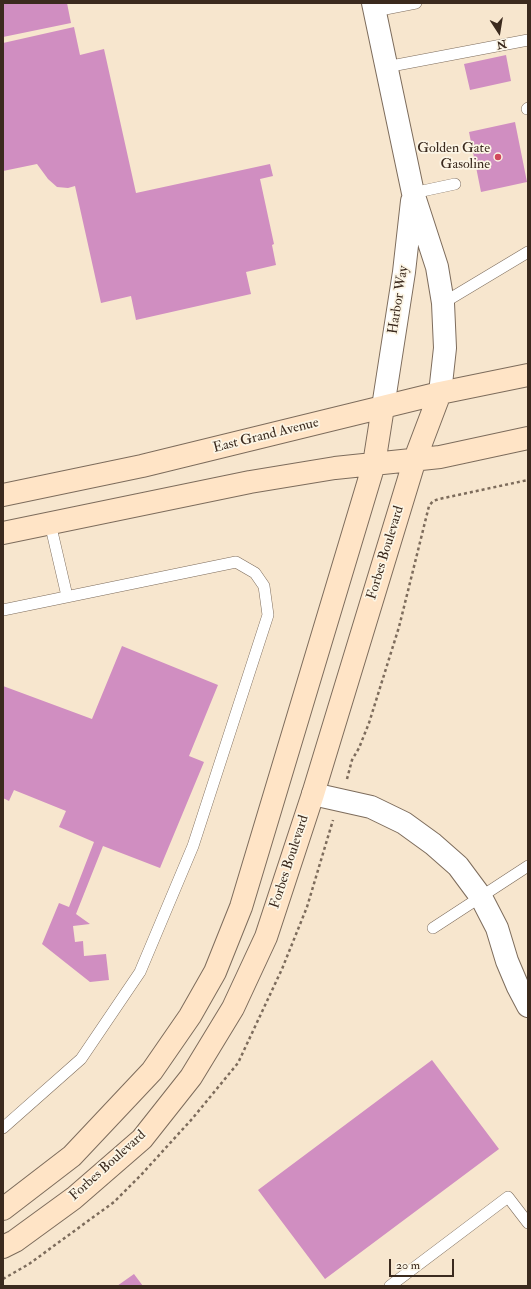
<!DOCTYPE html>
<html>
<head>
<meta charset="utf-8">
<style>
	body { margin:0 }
	#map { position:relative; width:531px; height:1289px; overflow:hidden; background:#f7e6ce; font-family:"IM FELL Double Pica",serif }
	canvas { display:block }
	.frame { position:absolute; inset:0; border:4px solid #3b2a1e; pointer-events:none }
	.north { position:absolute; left:479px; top:12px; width:40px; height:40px; -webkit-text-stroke:3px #fcf5e5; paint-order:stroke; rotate:168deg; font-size:11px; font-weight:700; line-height:16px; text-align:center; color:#3b2a1e }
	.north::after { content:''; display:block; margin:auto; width:14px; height:18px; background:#3b2a1e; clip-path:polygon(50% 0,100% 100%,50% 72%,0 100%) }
	.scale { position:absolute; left:389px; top:1259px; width:65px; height:18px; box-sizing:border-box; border:2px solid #3b2a1e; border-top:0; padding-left:5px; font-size:12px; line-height:14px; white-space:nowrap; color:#3b2a1e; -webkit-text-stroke:3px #fcf5e5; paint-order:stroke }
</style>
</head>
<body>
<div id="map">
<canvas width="531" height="1289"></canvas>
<div class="frame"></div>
<div class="north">N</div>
<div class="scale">20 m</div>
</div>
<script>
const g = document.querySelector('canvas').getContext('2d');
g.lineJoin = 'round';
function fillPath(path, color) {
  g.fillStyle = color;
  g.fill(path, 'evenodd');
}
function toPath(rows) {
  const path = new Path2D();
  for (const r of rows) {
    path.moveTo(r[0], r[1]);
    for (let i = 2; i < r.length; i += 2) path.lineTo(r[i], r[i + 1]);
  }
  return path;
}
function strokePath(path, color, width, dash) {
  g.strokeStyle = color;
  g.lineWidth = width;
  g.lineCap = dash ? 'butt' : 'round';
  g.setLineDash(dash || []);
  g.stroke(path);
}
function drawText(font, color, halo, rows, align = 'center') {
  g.font = font + ' "IM FELL Double Pica",serif';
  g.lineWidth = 3.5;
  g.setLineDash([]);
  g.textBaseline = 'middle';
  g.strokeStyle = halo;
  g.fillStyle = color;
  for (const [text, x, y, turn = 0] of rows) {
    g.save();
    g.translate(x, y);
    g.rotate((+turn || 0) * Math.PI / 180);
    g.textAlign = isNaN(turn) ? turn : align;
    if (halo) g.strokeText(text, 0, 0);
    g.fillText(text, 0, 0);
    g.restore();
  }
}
fillPath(toPath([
	[3,3,67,3,71,23,3,37],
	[74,27,80,55,104,49,136,193,270,164,273,176,260,179,274,244,272,245,276,265,246,272,251,294,136,320,131,296,101,303,75,186,68,188,57,187,48,179,37,164,3,171,3,43],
	[506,55,511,81,470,90,464,64],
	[515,122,527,182,481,192,469,132],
	[122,646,218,685,189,756,204,762,160,868,103,846,76,914,90,924,73,926,75,942,83,941,84,956,106,954,109,980,90,982,42,944,59,903,69,907,94,842,59,827,66,811,14,790,9,801,3,798,3,686,92,719],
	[432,1060,499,1149,325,1279,258,1190],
	[134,1274,143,1286,117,1286]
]), '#d08ec1');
const service = toPath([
	[375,11,416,3],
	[386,67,528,40],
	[527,109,528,108],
	[413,193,455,184],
	[443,303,528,252],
	[50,523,67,596],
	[3,610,236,562,255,573,264,586,268,615,193,846,140,972,81,1059,3,1128],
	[433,928,528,866],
	[390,1286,508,1197,528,1223]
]);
const minor = toPath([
	[313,794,371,807,404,823,433,844,458,866,481,897,497,928,507,961,518,987,528,1006]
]);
const tertiary = toPath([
	[373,3,413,193,437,267,443,303,445,348,440,393],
	[383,407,404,272,412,201]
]);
const secondary = toPath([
	[3,495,142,466,440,393,528,375],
	[3,533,250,482,335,468,440,457,528,438],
	[3,1209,72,1156,152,1071,190,1016,215,972,241,907,374,464,383,407],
	[3,1247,15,1241,74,1198,142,1139,191,1077,233,1008,266,937,313,794,415,459,440,393]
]);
strokePath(service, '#7d6c5c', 12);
strokePath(minor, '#7d6c5c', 24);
strokePath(tertiary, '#7d6c5c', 24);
strokePath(secondary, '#7d6c5c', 24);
strokePath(toPath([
	[347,779,352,760,359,748,369,723,399,627,429,506,433,501,439,499,528,480],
	[3,1279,29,1264,114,1202,141,1175,192,1119,238,1063,282,969,307,907,333,820]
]), '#7d6c5c', 2.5, [3, 3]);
strokePath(service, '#fff', 11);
strokePath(minor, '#fff', 22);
strokePath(tertiary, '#fff', 22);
strokePath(secondary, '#ffe4c6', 22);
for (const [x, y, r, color] of [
	[498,157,4,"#d1495b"]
]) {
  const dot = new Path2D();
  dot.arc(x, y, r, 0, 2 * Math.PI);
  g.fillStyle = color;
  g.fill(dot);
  strokePath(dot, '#fcf5e5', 1.5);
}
drawText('14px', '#3b2a1e', '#fcf5e5', [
	["Golden Gate",490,149],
	["Gasoline",490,165]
], 'right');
drawText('14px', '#3b2a1e', '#fcf5e5', [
	["Harbor Way",399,300,-81],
	["East Grand Avenue",266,436,-14],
	["Forbes Boulevard",386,553,-73],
	["Forbes Boulevard",290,862,-72],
	["Forbes Boulevard",108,1166,-42]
]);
</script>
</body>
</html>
